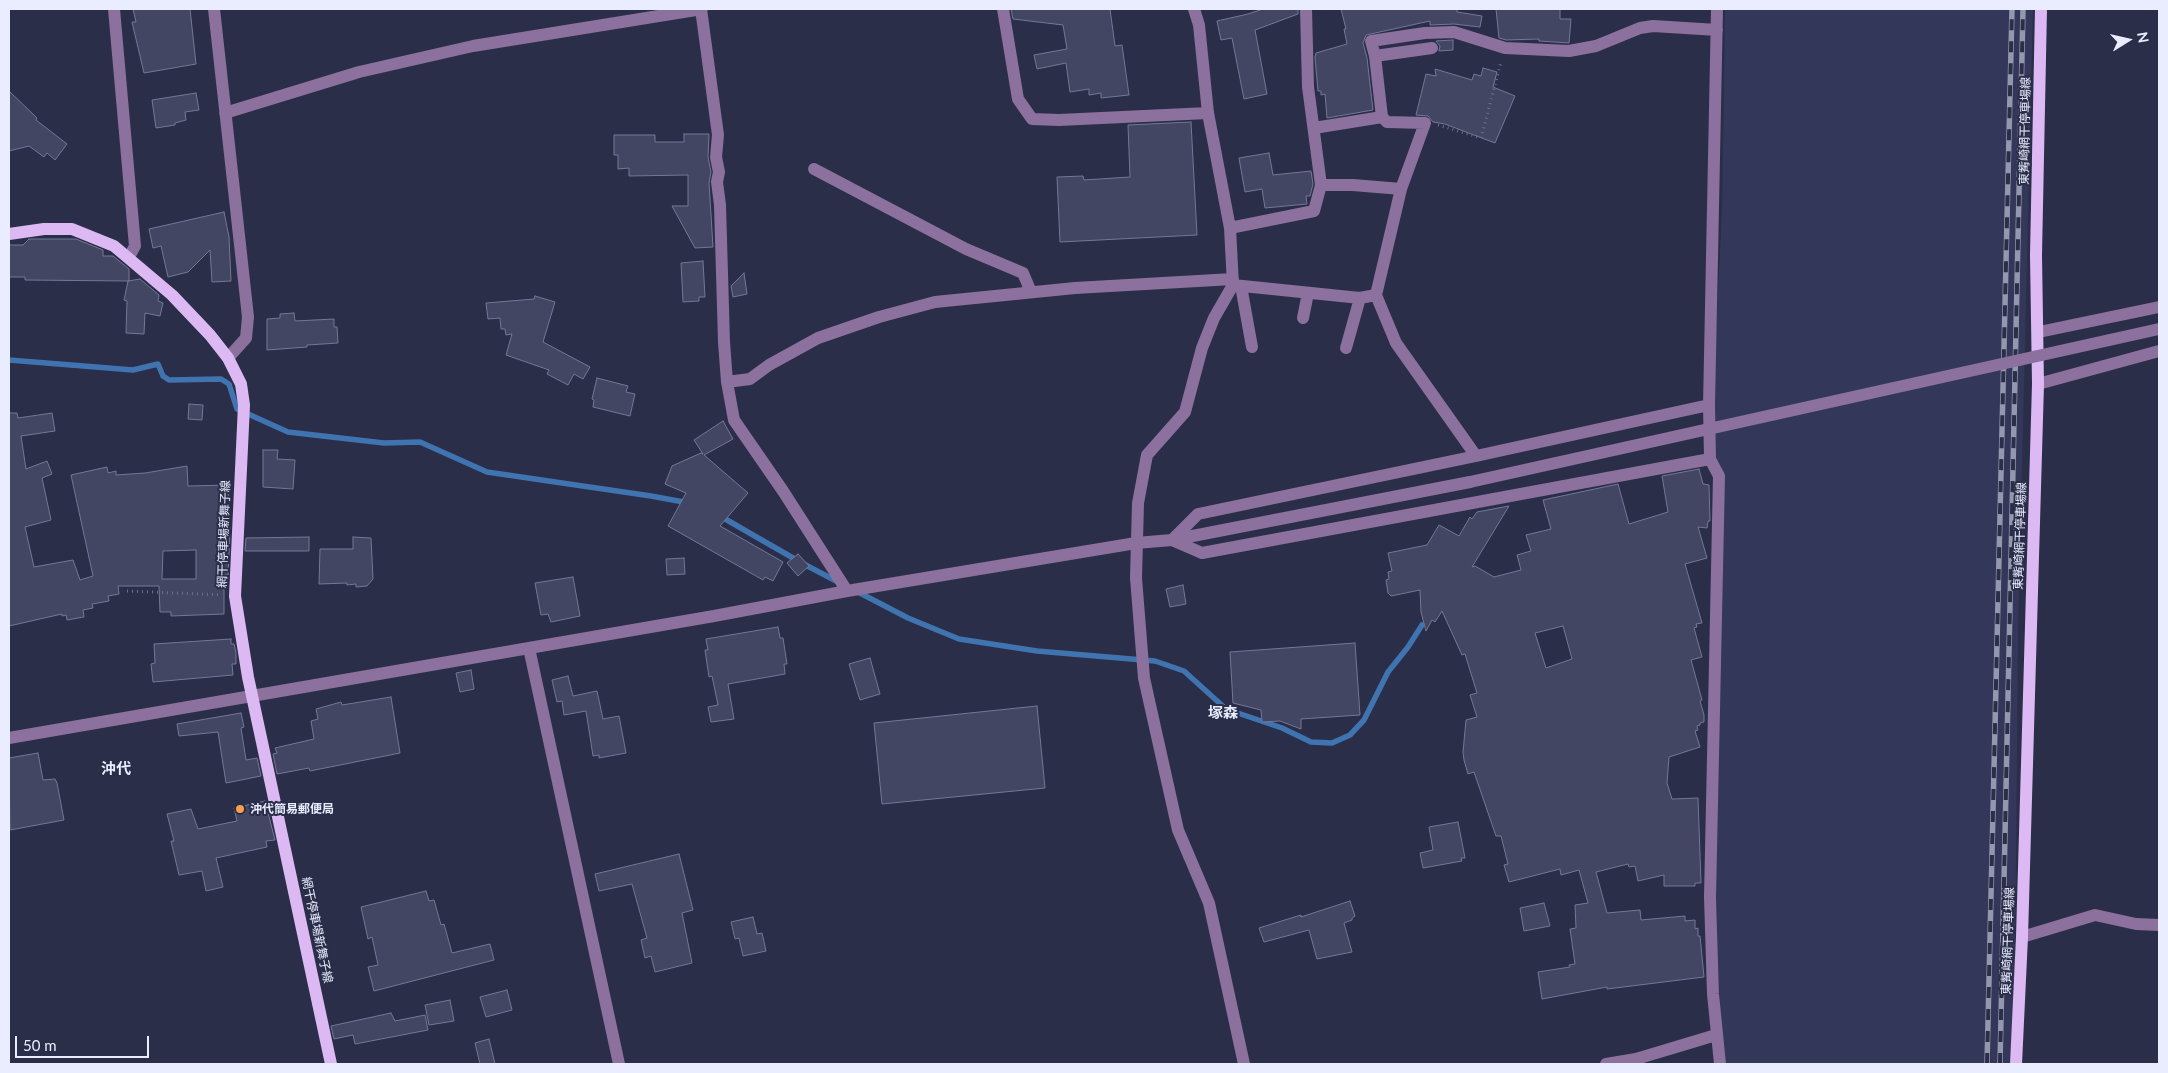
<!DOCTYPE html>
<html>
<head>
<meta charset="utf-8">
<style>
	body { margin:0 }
	#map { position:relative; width:2168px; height:1073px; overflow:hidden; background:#2a2e49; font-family:Lato,sans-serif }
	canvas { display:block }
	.frame { position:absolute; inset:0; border:10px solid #e9edff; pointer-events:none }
	.north { position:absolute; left:2103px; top:15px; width:50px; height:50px; -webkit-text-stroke:4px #2a2e49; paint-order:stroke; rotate:80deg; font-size:14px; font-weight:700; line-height:20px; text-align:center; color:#e9edff }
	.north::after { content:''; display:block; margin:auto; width:18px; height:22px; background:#e9edff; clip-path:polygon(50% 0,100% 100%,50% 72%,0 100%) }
	.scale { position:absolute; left:15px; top:1036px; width:134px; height:22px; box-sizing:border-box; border:2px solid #e9edff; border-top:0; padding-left:6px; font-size:15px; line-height:18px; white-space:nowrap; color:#e9edff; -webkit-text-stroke:4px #2a2e49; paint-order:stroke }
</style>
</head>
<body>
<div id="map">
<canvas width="2168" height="1073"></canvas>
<div class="frame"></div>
<div class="north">N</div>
<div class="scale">50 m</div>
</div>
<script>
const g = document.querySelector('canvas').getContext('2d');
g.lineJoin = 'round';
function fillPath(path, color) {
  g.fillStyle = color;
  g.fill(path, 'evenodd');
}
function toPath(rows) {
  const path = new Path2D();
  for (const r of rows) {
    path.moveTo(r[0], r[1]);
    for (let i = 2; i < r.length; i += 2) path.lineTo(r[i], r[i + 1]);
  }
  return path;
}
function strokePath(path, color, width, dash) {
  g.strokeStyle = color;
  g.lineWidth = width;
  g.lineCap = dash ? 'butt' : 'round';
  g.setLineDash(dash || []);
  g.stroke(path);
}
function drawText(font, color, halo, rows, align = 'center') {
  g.font = font + ' Lato,"Noto Sans JP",sans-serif';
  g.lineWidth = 4;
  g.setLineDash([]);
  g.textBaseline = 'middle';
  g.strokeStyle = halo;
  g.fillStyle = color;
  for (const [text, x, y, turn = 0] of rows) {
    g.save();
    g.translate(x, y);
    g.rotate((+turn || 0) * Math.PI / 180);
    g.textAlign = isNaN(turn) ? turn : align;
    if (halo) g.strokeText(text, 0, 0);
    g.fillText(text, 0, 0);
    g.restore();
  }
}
fillPath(toPath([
	[1725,9,2033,9,2018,635,2015,977,2010,1064,1725,1064,1721,1040,1714,831,1714,381,1722,209]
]), '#333759');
strokePath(toPath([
	[9,360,133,370,158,364,163,376,169,380,221,379,229,384,237,409,288,432,384,443,420,442,487,472,651,496,689,503],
	[720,516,800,562,838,582],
	[856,591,908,618,959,639,1037,651,1155,661,1184,671,1226,709,1282,728,1311,742,1332,743,1350,735,1364,720,1388,672,1408,647,1422,625]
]), '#4074b0', 5.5);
const building = toPath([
	[133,9,190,9,196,64,144,73,132,22,136,22,133,9],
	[1011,9,1110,9,1115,46,1122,45,1129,95,1101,98,1101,93,1089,95,1089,89,1070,92,1066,63,1037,69,1034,55,1067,49,1063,25,1013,19,1011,9],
	[1263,9,1298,9,1298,14,1255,30,1267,94,1244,99,1232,38,1221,40,1217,21,1248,14,1263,9],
	[1341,9,1457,9,1457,12,1482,16,1480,27,1454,24,1430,25,1430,21,1366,35,1363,43,1367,58,1373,110,1327,118,1325,94,1321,95,1321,91,1318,91,1315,57,1316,53,1347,44,1344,29,1346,29,1341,9],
	[1496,9,1560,9,1560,19,1571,19,1569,43,1539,41,1539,39,1506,40,1499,38,1496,9],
	[1453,40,1453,50,1439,51,1440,46,1436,41,1453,40],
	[1483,68,1497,72,1493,87,1515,96,1495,143,1445,124,1433,122,1428,116,1416,115,1426,74,1436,76,1435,69,1472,80,1474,74,1481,76,1483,68],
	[9,91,37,118,36,120,67,144,55,160,47,153,44,157,29,146,9,151,9,91],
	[196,93,199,110,185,112,186,120,175,123,175,125,156,128,152,100,196,93],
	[1191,122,1197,235,1060,242,1057,177,1083,176,1084,180,1130,177,1128,125,1191,122],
	[684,134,709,134,708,157,711,172,709,183,713,247,695,248,672,206,688,206,688,175,629,176,629,168,618,169,618,155,614,155,614,135,655,135,655,142,684,142,684,134],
	[1269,153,1273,175,1311,171,1313,184,1310,196,1306,196,1307,204,1265,208,1262,189,1245,192,1239,158,1269,153],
	[224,212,229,237,231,281,212,282,210,250,188,272,168,277,161,246,153,248,149,229,224,212],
	[29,239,76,239,103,250,103,256,113,256,129,269,129,281,25,280,25,277,9,277,9,245,23,245,29,239],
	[703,261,705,297,699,297,699,301,683,302,681,263,703,261],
	[744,273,747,294,733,297,731,286,744,273],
	[140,279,159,295,158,301,163,303,160,316,145,313,144,334,126,333,127,301,124,300,128,281,140,279],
	[535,296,555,302,543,342,590,367,583,379,574,374,568,385,547,374,549,370,506,355,512,334,506,335,505,329,501,329,500,318,488,319,486,303,534,299,535,296],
	[294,313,295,321,334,319,334,327,337,327,338,343,307,345,307,347,267,350,267,319,280,318,280,314,294,313],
	[597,378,628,386,626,392,635,394,630,416,593,407,594,400,592,399,597,378],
	[189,404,203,405,202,420,188,419,189,404],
	[9,413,17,413,18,418,52,413,55,431,21,436,26,469,47,461,52,474,42,478,51,520,25,527,34,567,73,560,80,580,93,576,71,475,107,467,108,473,116,471,116,475,145,473,187,466,188,486,228,485,230,533,228,575,224,575,224,614,171,616,171,612,160,612,159,586,118,586,119,594,108,596,109,601,92,604,93,608,83,610,84,617,67,620,66,615,62,616,62,614,9,626,9,413],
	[196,550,196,579,162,579,163,551,196,550],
	[723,421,733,439,704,455,748,493,720,526,783,562,773,581,765,577,763,580,668,526,686,493,665,484,672,466,701,453,703,454,694,440,723,421],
	[263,450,278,450,277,459,295,460,293,489,263,487,263,450],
	[1699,469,1703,484,1709,485,1710,521,1708,521,1707,528,1698,527,1707,558,1685,564,1702,623,1696,624,1697,627,1694,628,1702,657,1691,660,1702,700,1700,701,1704,715,1704,722,1700,723,1700,725,1697,726,1698,730,1695,731,1700,747,1669,757,1667,783,1672,799,1698,798,1701,883,1695,883,1695,886,1664,886,1664,875,1638,881,1635,866,1629,867,1628,864,1596,872,1607,913,1640,910,1641,920,1685,916,1685,921,1695,920,1695,929,1698,928,1698,936,1700,936,1704,977,1607,989,1607,987,1542,999,1538,972,1570,967,1569,965,1575,964,1570,929,1576,928,1575,905,1588,903,1579,870,1561,875,1560,869,1509,882,1504,865,1508,864,1501,836,1496,836,1474,772,1468,774,1464,760,1463,752,1466,720,1477,717,1470,695,1477,693,1465,654,1462,655,1442,611,1435,622,1432,620,1426,631,1421,612,1420,590,1391,596,1388,593,1386,580,1389,579,1388,572,1392,571,1388,553,1427,545,1439,525,1459,536,1470,517,1472,519,1477,512,1509,506,1472,567,1475,566,1494,577,1521,570,1517,555,1531,551,1526,535,1551,529,1543,500,1618,484,1629,524,1668,512,1662,476,1699,469],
	[1563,626,1572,659,1546,668,1535,633,1563,626],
	[309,537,309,551,245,551,246,538,309,537],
	[353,537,371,538,373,579,367,586,356,587,356,584,347,585,347,583,319,584,320,549,353,549,353,537],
	[798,554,809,566,798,576,787,563,798,554],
	[684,558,685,574,667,575,666,559,684,558],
	[573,577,580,616,551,622,548,614,541,615,535,583,573,577],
	[1183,585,1186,604,1170,607,1166,589,1183,585],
	[778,627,780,638,783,638,787,664,784,664,785,674,728,684,734,719,711,722,708,707,718,705,712,676,709,677,705,650,708,650,706,639,778,627],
	[231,639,231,644,234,644,236,653,236,664,232,664,233,675,153,682,151,664,155,663,154,644,231,639],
	[1355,643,1360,715,1301,719,1301,729,1280,721,1262,722,1261,710,1233,703,1230,652,1355,643],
	[870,658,880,694,860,700,849,664,870,658],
	[471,670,474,689,460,692,456,673,471,670],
	[568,676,573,696,597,691,603,719,619,716,626,753,599,758,599,755,593,756,586,711,564,715,562,701,557,702,552,680,568,676],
	[391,697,400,753,310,771,309,768,277,774,273,754,277,753,275,748,314,739,311,721,318,719,316,709,341,702,342,705,391,697],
	[1037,706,1045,788,882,804,874,723,1037,706],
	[241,713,244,727,241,728,246,760,257,758,261,776,226,783,218,732,179,736,177,724,241,713],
	[38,753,43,780,55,779,57,783,64,820,10,830,9,758,38,753],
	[265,801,275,840,266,841,267,847,216,858,223,887,206,891,202,871,179,875,171,841,174,841,167,814,191,809,198,829,237,821,234,808,265,801],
	[1458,822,1465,858,1461,858,1462,861,1423,868,1420,853,1433,850,1429,827,1458,822],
	[679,854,693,910,682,913,692,963,655,972,651,956,645,958,641,940,647,938,632,884,599,891,595,874,679,854],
	[426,891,429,901,434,900,441,925,444,924,452,953,490,944,494,960,374,991,368,967,378,965,372,937,368,939,361,907,426,891],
	[1350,901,1355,916,1352,918,1352,920,1344,923,1352,952,1317,959,1309,930,1264,942,1259,928,1301,915,1301,917,1350,901],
	[1544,903,1550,926,1524,931,1520,908,1544,903],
	[753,917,757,934,762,933,766,951,743,956,739,938,735,939,731,922,753,917],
	[507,990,512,1010,486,1017,480,997,507,990],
	[450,1000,454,1021,429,1025,425,1005,450,1000],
	[391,1013,395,1021,425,1015,428,1030,355,1044,353,1035,334,1039,331,1026,391,1013],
	[489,1039,495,1064,480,1064,475,1043,489,1039]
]);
fillPath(building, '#424663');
strokePath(building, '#737898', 1);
strokePath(toPath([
	[1438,125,1481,138,1501,62],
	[127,591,222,595]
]), '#6c7088', 3, [1, 4]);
strokePath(toPath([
	[114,9,135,246,129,257],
	[214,9,248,317,246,338,228,358],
	[701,9,718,135,716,157,719,172,717,182,720,205,724,342,727,382,734,420,783,491,847,591],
	[1003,9,1018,99,1032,119,1059,120,1208,113],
	[1194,9,1199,25,1208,113,1230,228,1233,285,1214,318,1202,348,1185,412,1147,455,1138,503,1136,578,1144,678,1178,830,1209,903,1244,1064],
	[1717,9,1709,405,1710,459,1719,476,1710,897,1713,994,1720,1064],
	[1375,56,1432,48],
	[225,113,359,72,473,46,702,9],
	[1382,117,1387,122,1425,123,1401,189,1376,295,1396,343,1476,456],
	[1314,128,1382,117,1375,56,1371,41,1425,33,1454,32,1505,48,1569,51,1596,46,1640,28,1653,26,1717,30],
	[814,169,966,249,1023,273,1031,292],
	[1321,185,1353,185,1401,189],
	[1230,228,1314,211,1321,185,1308,87,1306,9],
	[1233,285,1360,298,1376,295],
	[1241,286,1252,347],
	[1303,318,1308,293],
	[2039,332,2159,307],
	[1346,348,1360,298],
	[727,382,750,379,769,365,818,338,879,317,935,302,1075,288,1233,279],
	[2038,384,2159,351],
	[1709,405,1476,456,1198,514,1172,540,1202,553,1710,459],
	[529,648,619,1064],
	[9,738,714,616,847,591,1136,543,1172,540,1470,482],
	[2022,937,2095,915,2136,924,2159,925],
	[1606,1064,1636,1059,1716,1035]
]), '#8c709e', 12);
strokePath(toPath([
	[9,234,44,229,72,229,114,246,172,295,210,335,228,358,241,384,244,405,235,596,248,677,331,1064],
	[2016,1064,2022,937,2038,384,2036,255,2041,9]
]), '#dcb9f3', 12);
const rail = toPath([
	[1987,1064,2012,9],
	[2000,1064,2023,9]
]);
strokePath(rail, '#9498ae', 5.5);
strokePath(rail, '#2a2e49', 4, [11]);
strokePath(toPath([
	[1470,482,2159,329]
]), '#8c709e', 12);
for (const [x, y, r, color] of [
	[240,809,5,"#fa9f4f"]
]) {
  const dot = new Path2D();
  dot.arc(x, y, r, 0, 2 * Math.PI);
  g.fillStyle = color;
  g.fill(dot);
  strokePath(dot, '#2a2e49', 2);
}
drawText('12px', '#e9edff', '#2a2e49', [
	["東觜崎網干停車場線",2025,131,-89],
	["網干停車場新舞子線",224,534,-88],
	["東觜崎網干停車場線",2020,536,-88],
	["網干停車場新舞子線",317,930,78],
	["東觜崎網干停車場線",2008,941,-88]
]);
drawText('bold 12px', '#e9edff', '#2a2e49', [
	["沖代簡易郵便局",250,809]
], 'left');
drawText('bold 15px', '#e9edff', '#2a2e49', [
	["塚森",1223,713],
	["沖代",116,769]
]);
</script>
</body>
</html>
